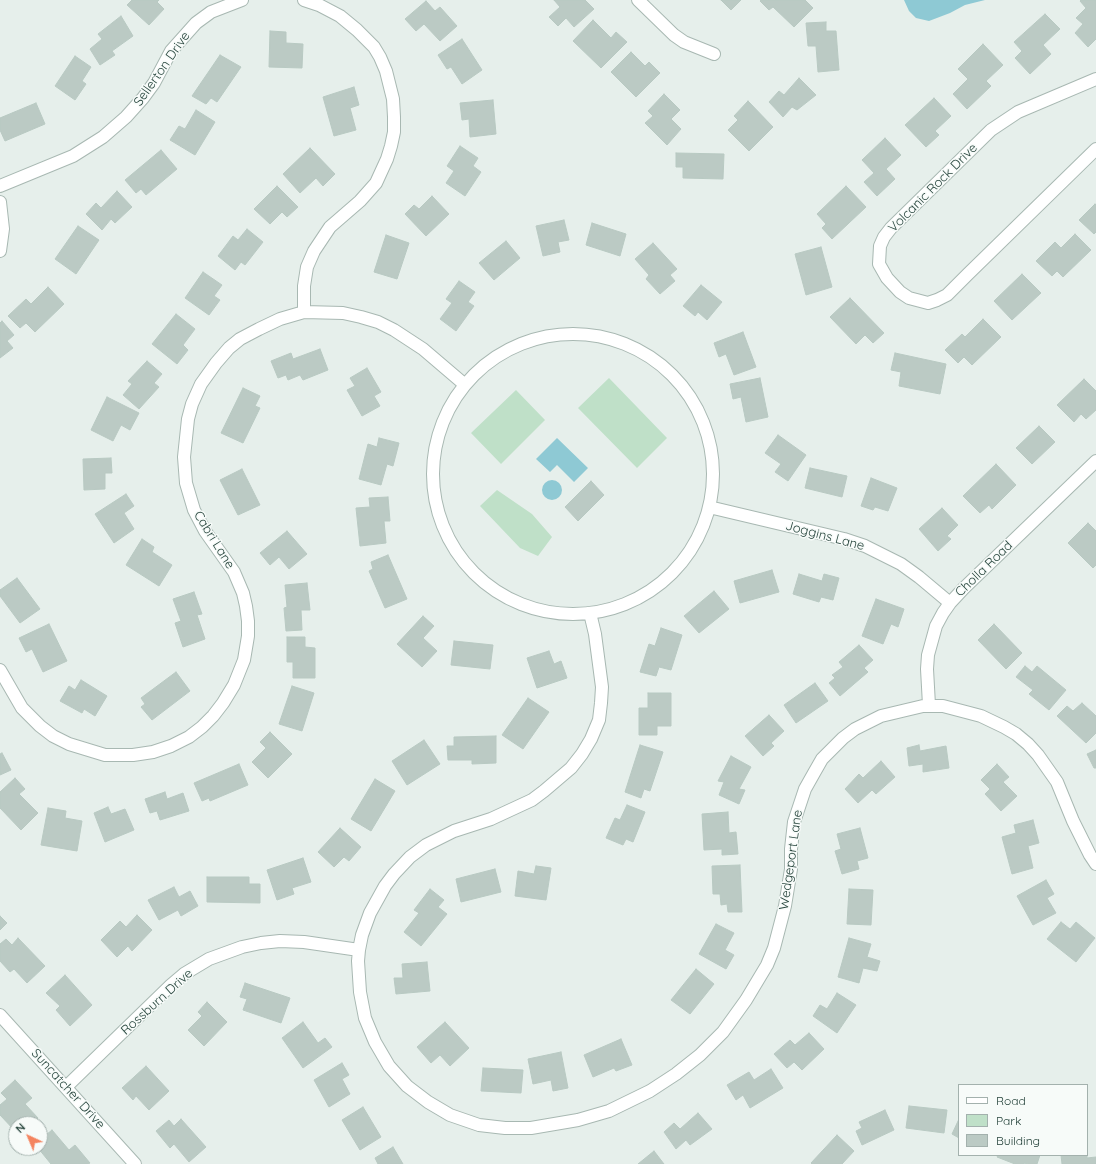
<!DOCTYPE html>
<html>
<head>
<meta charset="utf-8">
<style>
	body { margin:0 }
	#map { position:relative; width:1096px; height:1164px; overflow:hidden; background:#e6efeb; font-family:Quicksand,sans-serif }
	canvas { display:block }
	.legend { position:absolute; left:958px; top:1084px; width:130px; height:72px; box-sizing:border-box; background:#f7fbf9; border:1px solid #a3b1ad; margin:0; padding:5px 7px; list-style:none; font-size:12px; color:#24423a }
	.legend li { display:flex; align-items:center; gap:8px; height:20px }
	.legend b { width:20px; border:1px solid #a3b1ad }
	.north { position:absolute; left:8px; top:1116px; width:40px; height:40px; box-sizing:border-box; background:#f7fbf9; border:1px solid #a3b1ad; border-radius:50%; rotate:316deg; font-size:11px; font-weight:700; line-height:16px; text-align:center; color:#24423a }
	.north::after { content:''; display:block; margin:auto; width:14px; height:18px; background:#f4845f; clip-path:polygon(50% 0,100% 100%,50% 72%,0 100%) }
</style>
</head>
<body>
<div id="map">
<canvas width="1096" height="1164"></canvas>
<ul class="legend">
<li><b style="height:5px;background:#fff"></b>Road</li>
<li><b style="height:11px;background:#bfe0c8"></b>Park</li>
<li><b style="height:11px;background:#bbcac4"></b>Building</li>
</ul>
<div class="north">N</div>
</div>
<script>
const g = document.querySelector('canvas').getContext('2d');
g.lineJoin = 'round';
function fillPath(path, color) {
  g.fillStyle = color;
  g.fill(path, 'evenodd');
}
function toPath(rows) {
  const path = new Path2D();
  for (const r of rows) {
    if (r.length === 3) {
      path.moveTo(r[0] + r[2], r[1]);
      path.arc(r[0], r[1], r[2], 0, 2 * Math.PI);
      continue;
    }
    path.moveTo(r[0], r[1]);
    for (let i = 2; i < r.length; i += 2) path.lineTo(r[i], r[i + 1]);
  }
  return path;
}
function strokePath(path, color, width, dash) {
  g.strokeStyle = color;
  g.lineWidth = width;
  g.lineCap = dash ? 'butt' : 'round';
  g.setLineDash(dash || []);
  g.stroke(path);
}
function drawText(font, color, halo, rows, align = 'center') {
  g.font = font + ' Quicksand,sans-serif';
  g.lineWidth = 3;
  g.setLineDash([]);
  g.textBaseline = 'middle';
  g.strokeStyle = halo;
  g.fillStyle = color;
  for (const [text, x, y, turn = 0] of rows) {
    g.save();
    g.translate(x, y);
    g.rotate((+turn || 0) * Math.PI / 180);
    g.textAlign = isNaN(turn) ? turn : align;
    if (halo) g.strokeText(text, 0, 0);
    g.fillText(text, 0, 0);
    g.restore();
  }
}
fillPath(toPath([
	[609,378,667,438,637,468,578,408],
	[516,390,545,420,501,464,471,433],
	[497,490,532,514,552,537,538,556,520,548,480,506]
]), '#bfe0c8');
fillPath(toPath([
	[904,0,985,0,965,5,950,13,929,21,916,18,909,11],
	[557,438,588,468,574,482,557,465,550,472,536,459],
	[552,490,10]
]), '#8ec9d4');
const building = toPath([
	[132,0,159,0,157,2,164,9,149,25,127,5,132,0],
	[554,0,585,0,594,9,574,27,566,18,558,26,549,17,560,7,554,0],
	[721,0,741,0,731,10,721,0],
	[761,0,805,0,813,8,794,27,773,7,769,10,760,1,761,0],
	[1081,0,1096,0,1096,39,1088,47,1075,33,1083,24,1076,18,1086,8,1080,1,1081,0],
	[426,1,435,11,440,7,457,26,440,41,424,24,416,31,405,19,426,1],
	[1045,14,1060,29,1043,45,1051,54,1030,74,1015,58,1022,51,1014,42,1045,14],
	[121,16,133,36,112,51,115,55,100,65,90,49,102,39,98,34,121,16],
	[593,20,611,38,616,32,627,42,601,68,573,41,593,20],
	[826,22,826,31,836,31,839,70,818,72,816,46,808,46,806,23,826,22],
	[270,31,286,32,286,43,303,44,302,68,269,67,270,31],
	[462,39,482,70,462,84,451,67,447,69,438,55,462,39],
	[983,44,1003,65,986,81,991,86,967,109,953,94,968,79,958,69,983,44],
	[631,52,645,66,649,62,660,73,636,97,611,72,631,52],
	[220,55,241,67,217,102,211,98,206,104,192,96,220,55],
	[75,56,91,67,82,81,86,84,75,100,55,86,75,56],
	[799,78,816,95,797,110,792,107,783,117,769,102,779,91,784,95,799,78],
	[354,87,359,105,350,108,356,130,334,136,323,97,354,87],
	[664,94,680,110,671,119,681,129,667,145,645,123,653,116,648,111,664,94],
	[934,98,951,116,935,131,939,135,926,147,905,125,934,98],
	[493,100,496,134,470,137,469,119,462,120,460,103,493,100],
	[748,101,773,127,749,151,728,130,738,120,734,116,748,101],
	[36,103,45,124,5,141,0,130,0,118,36,103],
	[196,110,215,122,195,155,170,140,179,126,185,129,196,110],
	[885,138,901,155,886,169,895,179,877,196,864,182,874,173,862,160,885,138],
	[460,146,478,158,473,166,481,172,465,196,446,183,454,171,447,166,460,146],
	[310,148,335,174,323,186,316,178,300,193,283,174,310,148],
	[161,150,177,169,146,195,141,189,136,193,125,180,161,150],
	[676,153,724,154,723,179,683,178,683,167,676,167,676,153],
	[277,186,298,207,287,217,282,212,270,224,254,209,277,186],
	[846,186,866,207,832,239,822,228,826,224,817,214,846,186],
	[117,191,132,207,115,223,111,219,102,230,86,214,96,203,101,208,117,191],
	[432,196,449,214,426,236,405,214,414,205,419,209,432,196],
	[1095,204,1096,205,1096,232,1094,234,1079,220,1095,204],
	[564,220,569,240,558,242,560,252,543,256,536,226,564,220],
	[592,223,626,234,620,256,586,245,592,223],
	[78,226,99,240,76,274,55,259,78,226],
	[247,229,263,242,245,265,241,262,235,270,218,256,233,236,238,240,247,229],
	[1075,234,1091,250,1063,277,1057,271,1052,276,1036,261,1055,242,1061,248,1075,234],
	[386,235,409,243,397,279,374,272,386,235],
	[506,241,520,258,494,280,479,263,506,241],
	[653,243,677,269,670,275,675,281,660,294,646,279,649,275,635,259,653,243],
	[821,247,832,287,806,295,795,254,821,247],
	[203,272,222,285,214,296,220,300,209,315,185,298,203,272],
	[1022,274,1041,293,1012,320,994,301,1022,274],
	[459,281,475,292,468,302,474,306,456,331,440,319,452,303,446,299,459,281],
	[701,285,722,302,707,320,698,312,695,316,683,306,701,285],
	[48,287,64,304,35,332,26,323,20,328,8,316,26,299,31,304,48,287],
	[850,298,884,333,873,343,865,335,856,344,830,317,850,298],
	[176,314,195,329,183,345,188,350,177,364,152,344,176,314],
	[983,319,1001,337,972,365,964,357,958,363,945,350,962,334,965,337,983,319],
	[2,321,14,335,7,341,13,348,0,358,0,323,2,321],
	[743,332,756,367,734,375,726,354,719,357,714,343,743,332],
	[320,349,328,370,303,380,300,375,288,380,286,375,278,378,271,361,291,353,293,359,320,349],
	[895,353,946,364,940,394,899,386,901,372,891,370,895,353],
	[147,361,162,374,154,383,159,387,139,409,123,395,132,384,128,381,147,361],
	[367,368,381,392,374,396,380,406,362,416,347,390,355,386,350,378,367,368],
	[760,378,768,417,746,422,741,397,733,399,730,384,760,378],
	[1084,379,1096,391,1096,410,1086,419,1081,414,1074,422,1057,405,1084,379],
	[243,388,260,396,255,406,260,408,243,443,221,433,243,388],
	[107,397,139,413,130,430,121,425,113,441,91,430,107,397],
	[1039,426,1055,442,1032,464,1016,448,1039,426],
	[778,435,806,455,788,481,775,472,781,464,765,453,778,435],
	[379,438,399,443,393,466,387,464,381,485,359,479,368,444,377,447,379,438],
	[111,458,112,473,105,473,105,489,84,490,83,459,111,458],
	[996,464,1016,485,992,509,989,505,980,513,963,496,996,464],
	[810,468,847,476,842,497,805,488,810,468],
	[242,469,260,505,238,515,220,480,242,469],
	[871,478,897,488,888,511,875,507,873,510,861,506,871,478],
	[591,481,604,495,578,521,565,507,591,481],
	[126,494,134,506,124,513,134,529,114,543,95,514,126,494],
	[388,497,390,521,384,521,386,543,360,546,356,508,370,507,369,498,388,497],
	[942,508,958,525,947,536,951,539,938,551,919,529,942,508],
	[1088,523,1096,531,1096,565,1093,568,1068,543,1088,523],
	[287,531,307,554,289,569,279,557,270,565,260,553,287,531],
	[142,539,154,547,152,552,172,565,159,586,126,565,142,539],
	[388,555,407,599,385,608,369,571,373,569,371,562,388,555],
	[772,570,779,592,740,603,734,581,772,570],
	[799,574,822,581,824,574,839,578,833,600,821,597,819,602,793,594,799,574],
	[17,578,40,609,20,623,0,596,0,590,17,578],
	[307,583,310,610,301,610,302,630,286,631,284,608,287,607,285,585,307,583],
	[714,591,729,609,699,633,684,616,714,591],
	[194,592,202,614,197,615,205,639,183,647,175,623,181,621,173,599,194,592],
	[876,599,904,609,898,627,891,624,883,644,862,636,876,599],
	[423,616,434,626,423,638,437,651,422,667,397,644,423,616],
	[49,624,67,661,43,672,32,649,26,652,19,638,49,624],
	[994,624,1022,653,1006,669,978,640,994,624],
	[661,628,682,635,671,670,659,667,656,676,640,672,649,644,655,646,661,628],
	[287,637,305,637,305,647,315,648,315,678,293,678,293,662,287,662,287,637],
	[454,641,493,645,490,669,451,665,454,641],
	[859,645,873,660,864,668,868,672,840,696,829,683,835,678,832,675,843,667,839,662,859,645],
	[549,651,554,664,561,661,567,678,537,688,527,658,549,651],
	[1025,666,1032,672,1037,666,1066,690,1049,710,1029,694,1033,690,1016,677,1025,666],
	[176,672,190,691,152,720,141,707,145,704,141,698,176,672],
	[81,680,107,696,95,716,84,709,82,713,60,701,69,686,75,690,81,680],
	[815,683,828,701,796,723,784,705,815,683],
	[292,686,314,693,302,731,279,724,292,686],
	[648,693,671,693,671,726,657,726,657,735,639,735,639,708,648,708,648,693],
	[528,698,549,712,523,749,502,735,528,698],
	[1082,703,1096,716,1096,733,1086,743,1057,716,1067,706,1073,711,1082,703],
	[769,715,784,731,771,743,774,746,763,756,745,736,769,715],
	[270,732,292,754,268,778,252,762,266,748,260,742,270,732],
	[496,736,496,763,472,764,472,760,448,760,447,746,454,746,454,737,496,736],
	[424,740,440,764,407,785,392,761,424,740],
	[640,745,663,752,650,791,644,789,641,798,625,792,640,745],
	[919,745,920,751,946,746,949,768,923,772,923,764,909,766,907,748,919,745],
	[1096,750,1096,768,1094,768,1087,754,1096,750],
	[2,753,11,770,0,775,0,754,2,753],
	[731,756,751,767,739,789,745,790,739,804,719,795,724,782,718,781,731,756],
	[881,761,895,777,876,794,872,790,858,803,845,789,859,774,863,778,881,761],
	[239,764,248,785,210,801,209,798,202,801,194,783,239,764],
	[997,764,1009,777,1003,782,1017,796,1001,811,985,794,990,789,981,780,997,764],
	[15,778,25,789,19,794,38,813,21,830,0,808,0,792,15,778],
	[375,779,395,791,371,831,351,819,375,779],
	[165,792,167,799,183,793,189,811,160,820,157,811,150,813,145,799,165,792],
	[627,805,645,812,633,842,626,839,623,845,606,838,615,818,620,820,627,805],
	[108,807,111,814,125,809,134,830,105,842,94,813,108,807],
	[48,808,66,811,65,818,82,821,77,851,41,845,48,808],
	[728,812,729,833,736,832,738,854,722,855,722,849,704,850,702,814,728,812],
	[1033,820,1039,843,1028,846,1033,868,1012,874,1002,837,1016,833,1014,825,1033,820],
	[340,828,361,847,349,861,344,857,334,867,318,852,340,828],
	[860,828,868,858,857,861,859,869,842,874,835,851,841,849,837,834,860,828],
	[303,858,311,882,292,888,294,894,277,900,267,870,303,858],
	[740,865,742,912,728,912,727,904,721,905,720,894,713,894,712,866,740,865],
	[536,866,551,868,546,900,515,896,518,871,534,874,536,866],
	[495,869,501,892,461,902,456,879,495,869],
	[207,877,249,877,249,884,260,884,260,903,207,902,207,877],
	[1046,880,1054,894,1047,898,1056,913,1033,925,1017,896,1046,880],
	[174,887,179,897,190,891,198,906,181,916,178,910,159,920,148,900,174,887],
	[430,889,444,900,438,907,447,914,421,946,404,932,419,913,414,910,430,889],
	[849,889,873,890,871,925,847,924,849,889],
	[137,915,152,930,132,951,128,946,117,957,101,940,120,921,126,927,137,915],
	[0,916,7,923,0,930,0,916],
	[1061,922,1070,929,1076,922,1095,938,1076,962,1047,939,1061,922],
	[716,924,734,933,725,950,734,955,726,969,699,954,716,924],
	[18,938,45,966,27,983,14,969,10,972,0,961,0,944,6,939,12,945,18,938],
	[849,938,871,944,867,957,880,961,877,971,863,968,859,983,838,977,849,938],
	[427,962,430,991,396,994,394,978,403,978,402,964,427,962],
	[696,969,714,984,690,1014,671,1000,696,969],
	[65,975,92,1005,70,1026,56,1010,60,1006,46,993,65,975],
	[245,983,290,998,281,1023,243,1010,247,999,240,997,245,983],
	[837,993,856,1005,837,1033,813,1016,820,1005,827,1009,837,993],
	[207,1002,227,1022,204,1046,188,1030,202,1016,198,1012,207,1002],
	[303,1022,318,1043,325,1038,332,1047,303,1068,282,1038,303,1022],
	[445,1022,469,1048,450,1066,440,1055,431,1063,417,1047,445,1022],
	[809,1033,824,1049,802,1070,794,1062,787,1068,774,1054,790,1040,795,1045,809,1033],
	[621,1039,632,1065,616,1071,614,1068,593,1077,584,1055,621,1039],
	[561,1052,568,1088,553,1091,551,1080,533,1084,528,1059,561,1052],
	[342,1063,349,1075,342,1079,350,1094,329,1107,314,1080,342,1063],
	[146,1066,169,1091,149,1110,136,1096,133,1100,122,1088,146,1066],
	[483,1068,523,1070,521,1093,481,1091,483,1068],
	[771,1069,783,1088,750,1108,743,1095,736,1100,727,1085,749,1072,754,1080,771,1069],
	[15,1080,32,1098,25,1104,38,1118,32,1124,16,1124,16,1132,0,1115,0,1105,7,1099,1,1093,15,1080],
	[909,1106,947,1110,944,1133,906,1128,909,1106],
	[363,1107,381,1137,360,1150,342,1120,363,1107],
	[885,1110,894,1130,862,1145,856,1131,862,1128,859,1122,885,1110],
	[698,1113,712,1129,690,1145,686,1140,676,1149,664,1132,674,1123,680,1129,698,1113],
	[181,1119,206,1147,189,1162,174,1144,170,1148,156,1131,169,1120,174,1126,181,1119],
	[959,1119,959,1138,952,1134,959,1119],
	[52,1130,69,1150,75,1145,90,1163,88,1164,51,1164,38,1148,40,1148,40,1140,52,1130],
	[837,1135,854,1151,842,1164,812,1164,811,1163,837,1135],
	[393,1147,403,1164,378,1164,375,1158,393,1147],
	[654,1151,664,1164,638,1164,654,1151],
	[1087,1154,1087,1158,1096,1157,1096,1164,1062,1164,1061,1155,1087,1154],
	[998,1155,1040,1155,1037,1164,1028,1164,1024,1163,1024,1164,1015,1164,997,1157,998,1155]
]);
fillPath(building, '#bbcac4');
strokePath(building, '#b8c9c2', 1);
const minor = toPath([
	[304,0,319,5,340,16,357,30,374,47,380,57,386,71,393,99,394,117,394,132,391,146,387,159,376,183,360,201,330,227,314,251,307,267,304,286,304,312],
	[638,0,674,35,684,42,714,54],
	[1096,79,1018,112,991,130,891,228,884,237,880,246,879,264,887,278,900,292,909,298,928,303,937,300,947,295,968,274,1096,149],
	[0,186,73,156,103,137,126,117,143,98,154,83,171,51,196,23,211,12,242,0],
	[0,202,3,229,0,251],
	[573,474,140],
	[709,507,844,539,865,546,901,564,919,577,950,603],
	[590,613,595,634,602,687,601,703,599,720,591,739,582,754,571,768,544,791,532,800,491,819,454,831,426,845,410,857,394,874,385,886,370,913,362,935,359,950,358,961,360,992,365,1018,375,1042,389,1066,407,1086,428,1102,450,1115,479,1125,505,1128,531,1128,578,1120,609,1111,650,1091,676,1074,700,1055,723,1032,746,1000,767,965,774,948,785,906,791,869,791,849,794,822,805,789,814,773,822,759,843,738,855,729,881,716,923,706,943,706,981,716,1004,727,1016,734,1028,744,1038,755,1057,782,1073,821,1090,855,1096,864],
	[0,670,22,708,40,726,53,736,69,744,105,755,133,755,153,752,171,746,189,737,202,727,213,716,223,703,234,685,244,660,248,636,248,621,246,606,243,593,234,572,205,531,194,510,186,483,184,457,188,419,192,404,201,384,216,363,229,348,240,339,259,329,280,319,304,312,343,313,361,317,378,322,394,330,423,349,464,384],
	[929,705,927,669,928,655,936,626,943,613,950,603,964,588,1096,461],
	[0,1015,135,1164],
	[66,1087,171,985,184,974,209,959,242,947,261,943,280,941,304,942,359,950]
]);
strokePath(minor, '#a8b8b2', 14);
strokePath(minor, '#fff', 12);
drawText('13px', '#24423a', '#f7fbf9', [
	["Sellerton Drive",162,69,-55],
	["Volcanic Rock Drive",933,188,-45],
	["Joggins Lane",825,536,15],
	["Cabri Lane",214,540,58],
	["Cholla Road",984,569,-44],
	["Wedgeport Lane",791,860,-82],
	["Rossburn Drive",157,1002,-42],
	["Suncatcher Drive",68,1089,48]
]);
</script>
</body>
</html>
